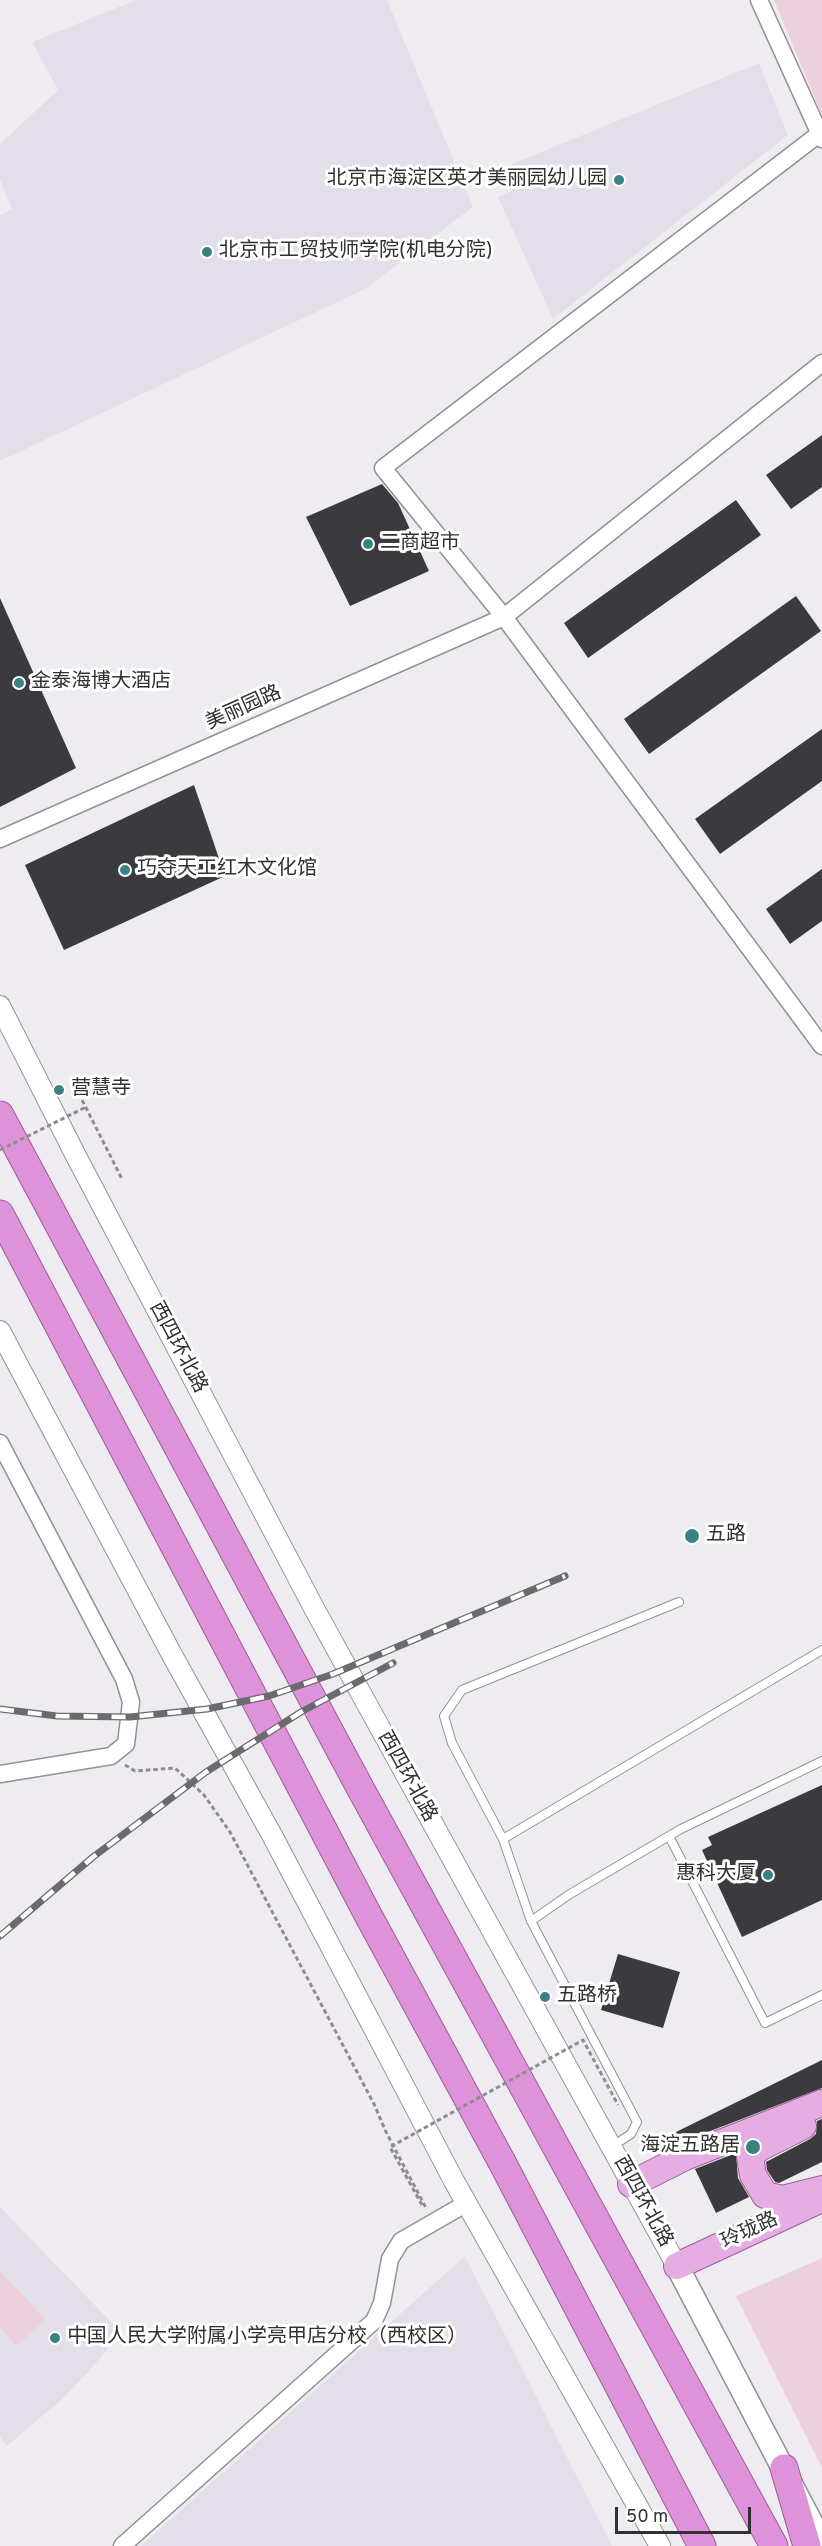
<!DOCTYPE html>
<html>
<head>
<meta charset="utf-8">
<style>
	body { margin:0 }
	#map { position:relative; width:822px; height:2546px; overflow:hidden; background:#efecf1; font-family:Overpass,sans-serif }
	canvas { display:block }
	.scale { position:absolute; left:615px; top:2507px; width:136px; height:27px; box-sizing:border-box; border:3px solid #313032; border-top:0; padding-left:8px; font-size:18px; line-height:21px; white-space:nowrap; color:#313032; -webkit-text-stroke:4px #fff; paint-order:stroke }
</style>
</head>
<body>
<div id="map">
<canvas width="822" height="2546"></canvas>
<div class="scale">50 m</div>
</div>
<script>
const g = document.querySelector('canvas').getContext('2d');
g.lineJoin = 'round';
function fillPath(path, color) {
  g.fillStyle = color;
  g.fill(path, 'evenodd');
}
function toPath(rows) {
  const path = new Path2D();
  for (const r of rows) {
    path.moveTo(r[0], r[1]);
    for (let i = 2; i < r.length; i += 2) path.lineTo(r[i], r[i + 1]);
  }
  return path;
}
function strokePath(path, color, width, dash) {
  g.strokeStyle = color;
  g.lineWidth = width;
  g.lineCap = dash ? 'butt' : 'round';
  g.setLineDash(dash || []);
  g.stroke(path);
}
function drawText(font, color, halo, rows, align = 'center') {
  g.font = font + ' Overpass,"Noto Sans SC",sans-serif';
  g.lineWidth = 6;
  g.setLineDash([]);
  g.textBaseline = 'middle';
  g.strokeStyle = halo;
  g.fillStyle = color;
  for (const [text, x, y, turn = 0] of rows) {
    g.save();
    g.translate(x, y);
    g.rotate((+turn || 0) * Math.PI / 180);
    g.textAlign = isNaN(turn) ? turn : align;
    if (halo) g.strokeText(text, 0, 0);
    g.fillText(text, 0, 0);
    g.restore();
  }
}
fillPath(toPath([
	[136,0,387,0,473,207,365,289,0,461,0,215,12,209,0,180,0,144,58,90,32,42],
	[759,63,788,135,553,319,498,197,511,191,502,168],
	[0,2207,115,2326,107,2350,88,2372,59,2402,7,2446,0,2437],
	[465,2256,612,2546,141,2546]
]), '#e4deea');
fillPath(toPath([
	[774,0,822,0,822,116,822,115],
	[822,2258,822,2468,736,2296],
	[0,2271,45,2319,17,2346,0,2328]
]), '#ecd0dc');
fillPath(toPath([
	[822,435,822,487,791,509,766,475],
	[382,484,398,503,429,571,350,606,306,517],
	[736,500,761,535,588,658,564,623],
	[796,596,821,631,649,754,624,719],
	[0,598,76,768,0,807],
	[822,729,822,781,720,854,695,819],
	[194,785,225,876,64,950,25,865],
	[822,869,822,921,790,944,766,909],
	[822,1785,822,1900,742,1937,702,1850,712,1845,708,1837],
	[618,1954,680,1972,663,2028,601,2010],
	[822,2060,822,2088,682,2142,676,2132],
	[822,2119,822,2162,779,2183,775,2182,767,2170,766,2162,810,2139,816,2134,817,2121],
	[736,2153,738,2178,749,2197,716,2213,695,2169]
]), '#3b3b3f');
const service = toPath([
	[669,1836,765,2023,822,1995],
	[503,1839,452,1743,444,1716,462,1690,679,1602],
	[531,1921,570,1894,681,1829,822,1761],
	[611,2147,631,2134,637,2122,531,1921,503,1839,822,1650]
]);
const minor = toPath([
	[759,0,822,139],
	[819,134,383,468,504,617,822,1046],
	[0,839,504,617,822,363],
	[0,1443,124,1679,131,1702,126,1744,111,1756,0,1774],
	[122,2546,374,2321,382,2303,390,2259,401,2241,467,2203]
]);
const tertiary = toPath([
	[0,1006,76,1156,315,1610,677,2266],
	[0,1331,171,1653,273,1837,454,2181,660,2546]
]);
const secondary = toPath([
	[677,2266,822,2543]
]);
const primary = toPath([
	[803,2126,759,2148,750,2157,753,2175,765,2195,782,2199,822,2189],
	[631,2184,685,2157,822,2103],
	[677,2266,815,2202]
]);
const trunk = toPath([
	[0,1115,358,1784,774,2546],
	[0,1214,367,1913,503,2164,702,2546],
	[784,2468,807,2546]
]);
strokePath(service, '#939196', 10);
strokePath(minor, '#939196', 19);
strokePath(tertiary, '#939196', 22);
strokePath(secondary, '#939196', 25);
strokePath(primary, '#9c5e99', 28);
strokePath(trunk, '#9c5e99', 29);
strokePath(toPath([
	[72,1080,122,1179],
	[125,1765,135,1771,175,1768,204,1795,230,1832,374,2104,386,2132,426,2208]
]), '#8e8c8f', 3, [4.5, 3]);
strokePath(service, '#fff', 8);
strokePath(minor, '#fff', 16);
strokePath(tertiary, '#fff', 20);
strokePath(secondary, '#fff', 22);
strokePath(primary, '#e6ade3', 26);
strokePath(trunk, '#de92da', 27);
const rail = toPath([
	[0,1709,57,1716,130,1717,207,1709,269,1696,333,1674,565,1576],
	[0,1936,93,1857,206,1772,301,1712,393,1663]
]);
strokePath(rail, '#6c6a6d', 7);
strokePath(rail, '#fff', 4.5, [14]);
strokePath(toPath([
	[0,1150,86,1107],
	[422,2205,390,2147,583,2040,618,2105]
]), '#8e8c8f', 3, [4.5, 3]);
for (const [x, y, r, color] of [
	[619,180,6,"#398284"],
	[207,252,6,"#398284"],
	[368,544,6,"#398284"],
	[19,683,6,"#398284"],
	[125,870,6,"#398284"],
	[59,1090,6,"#398284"],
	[692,1536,8,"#398284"],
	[768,1875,6,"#398284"],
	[545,1997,6,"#398284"],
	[753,2147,8,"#398284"],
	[55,2338,6,"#398284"]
]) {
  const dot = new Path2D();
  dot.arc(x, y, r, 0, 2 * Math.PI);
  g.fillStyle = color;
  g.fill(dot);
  strokePath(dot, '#fff', 2);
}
drawText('20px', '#313032', '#fff', [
	["北京市海淀区英才美丽园幼儿园",607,180,"right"],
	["北京市工贸技师学院(机电分院)",219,252],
	["二商超市",380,544],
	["金泰海博大酒店",31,683],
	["巧夺天工红木文化馆",137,870],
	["营慧寺",71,1090],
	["五路",706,1536],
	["惠科大厦",756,1875,"right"],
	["五路桥",557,1997],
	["海淀五路居",740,2147,"right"],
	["中国人民大学附属小学亮甲店分校（西校区）",67,2338]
], 'left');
drawText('20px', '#313032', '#fff', [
	["美丽园路",244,709,-24],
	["西四环北路",177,1348,62],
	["西四环北路",406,1777,61],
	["西四环北路",642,2202,61],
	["玲珑路",750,2232,-25]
]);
</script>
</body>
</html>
